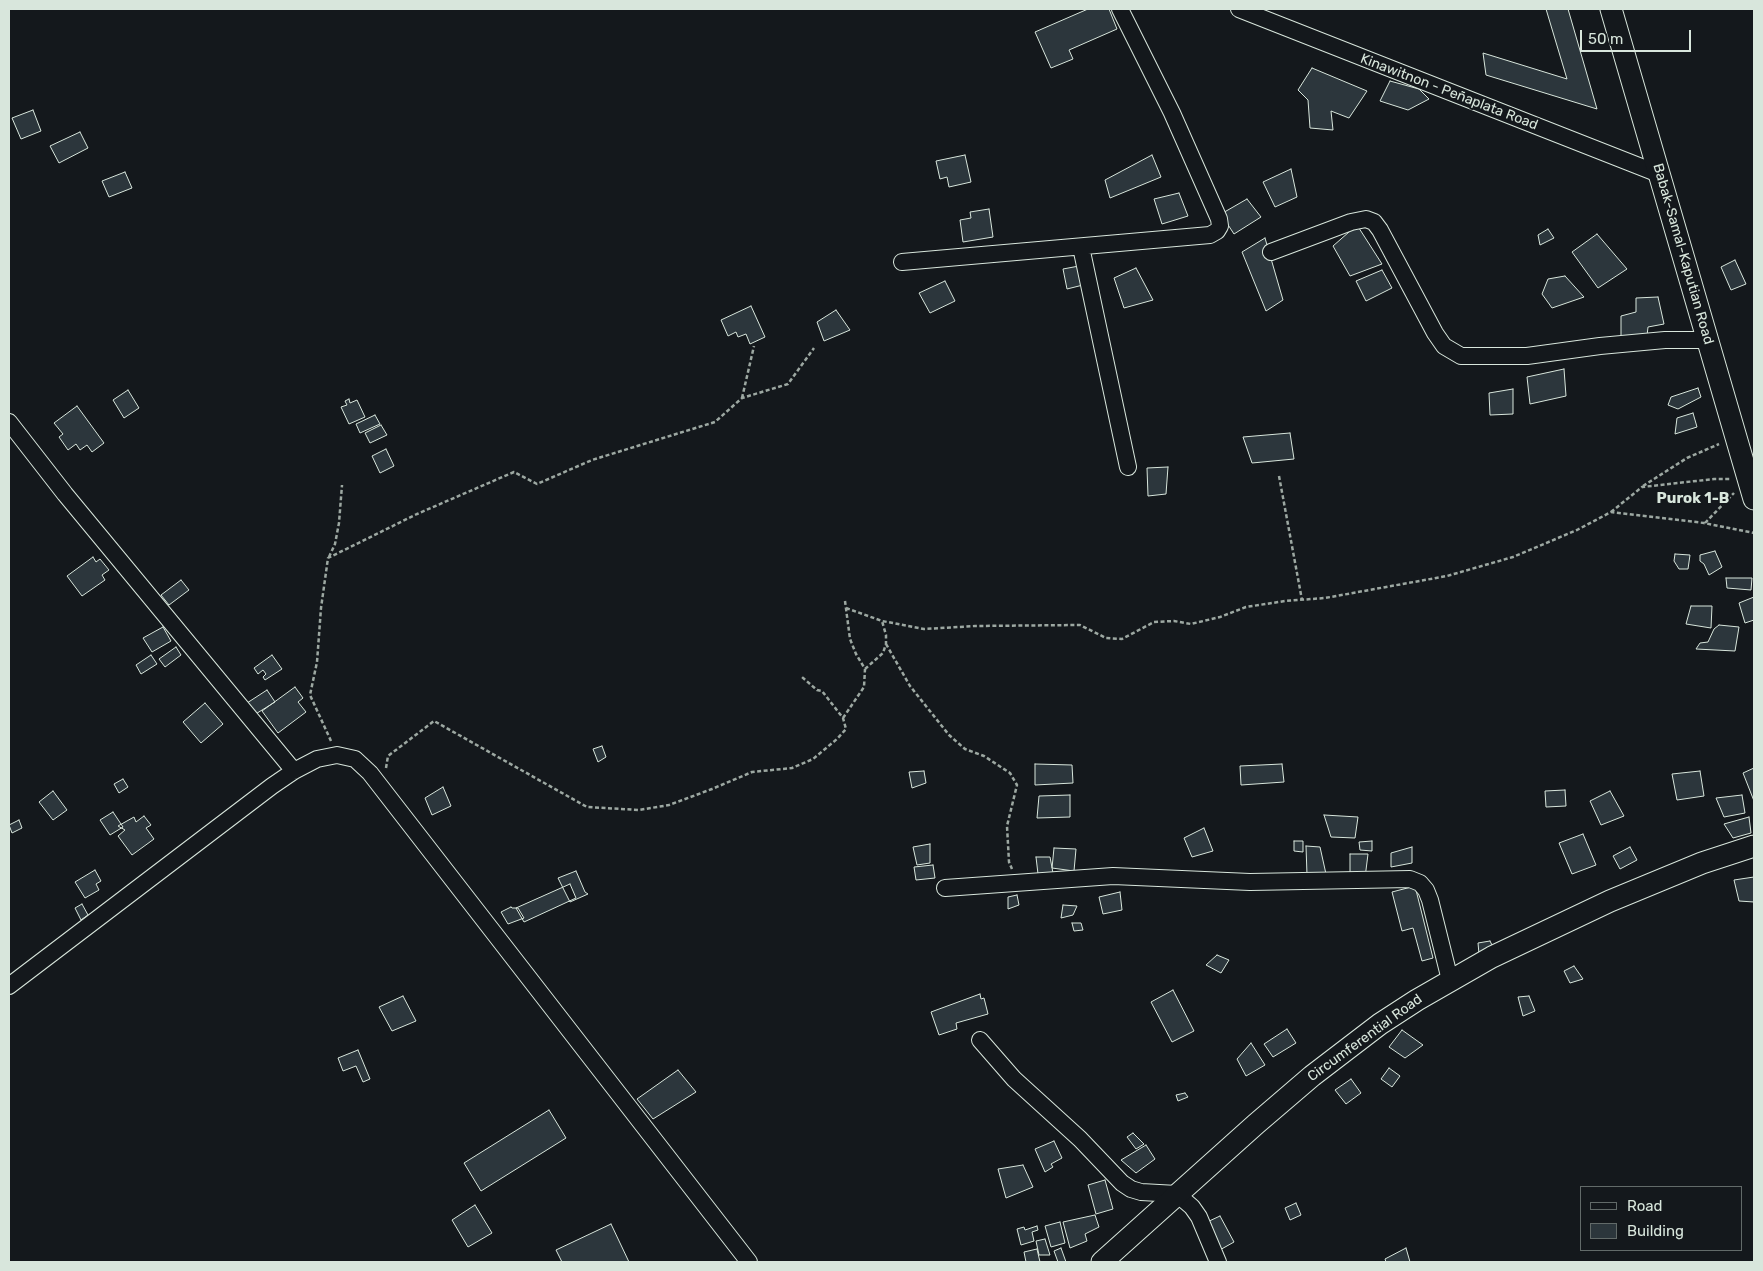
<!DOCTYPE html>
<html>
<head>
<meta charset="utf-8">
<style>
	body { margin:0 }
	#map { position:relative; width:1763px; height:1271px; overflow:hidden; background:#14181c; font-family:Rubik,sans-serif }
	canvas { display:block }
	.frame { position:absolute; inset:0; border:10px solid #d8e6dc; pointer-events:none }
	.legend { position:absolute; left:1580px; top:1186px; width:162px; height:65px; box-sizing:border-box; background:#14181c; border:1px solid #626a69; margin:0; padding:6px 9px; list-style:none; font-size:15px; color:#d8e6dc }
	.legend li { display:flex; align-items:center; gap:10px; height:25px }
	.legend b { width:25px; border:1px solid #626a69 }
	.scale { position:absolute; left:1580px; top:30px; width:111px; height:22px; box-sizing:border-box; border:2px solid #d8e6dc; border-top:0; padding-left:6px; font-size:15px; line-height:18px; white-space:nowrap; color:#d8e6dc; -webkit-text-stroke:4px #14181c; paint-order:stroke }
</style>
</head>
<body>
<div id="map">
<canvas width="1763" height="1271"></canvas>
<div class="frame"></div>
<ul class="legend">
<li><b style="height:6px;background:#14181c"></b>Road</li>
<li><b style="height:14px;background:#2c363c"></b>Building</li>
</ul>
<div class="scale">50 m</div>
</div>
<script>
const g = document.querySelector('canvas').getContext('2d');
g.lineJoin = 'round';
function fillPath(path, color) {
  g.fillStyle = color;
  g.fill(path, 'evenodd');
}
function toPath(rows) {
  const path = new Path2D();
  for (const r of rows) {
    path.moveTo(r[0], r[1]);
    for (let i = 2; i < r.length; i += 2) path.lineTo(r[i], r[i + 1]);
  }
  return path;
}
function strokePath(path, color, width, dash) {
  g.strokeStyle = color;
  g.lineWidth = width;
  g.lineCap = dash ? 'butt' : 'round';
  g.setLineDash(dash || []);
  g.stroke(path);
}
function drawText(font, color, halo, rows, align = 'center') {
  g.font = font + ' Rubik,sans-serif';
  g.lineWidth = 4;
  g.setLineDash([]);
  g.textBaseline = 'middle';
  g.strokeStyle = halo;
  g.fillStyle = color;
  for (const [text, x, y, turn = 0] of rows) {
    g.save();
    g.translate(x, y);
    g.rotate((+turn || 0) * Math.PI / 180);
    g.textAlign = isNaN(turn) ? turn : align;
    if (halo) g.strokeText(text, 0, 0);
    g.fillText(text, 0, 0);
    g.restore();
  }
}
const building = toPath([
	[1088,9,1109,9,1117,29,1069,50,1073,59,1051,68,1035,32,1088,9],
	[1546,9,1568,9,1597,109,1486,75,1483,53,1567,79,1546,9],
	[1312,68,1367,91,1349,118,1331,111,1333,130,1310,128,1308,100,1298,90,1312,68],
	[1390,81,1419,89,1429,99,1408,110,1380,101,1390,81],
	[33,110,41,131,21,139,12,118,33,110],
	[80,132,88,148,59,163,50,146,80,132],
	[965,155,971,182,949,187,947,177,940,179,936,161,965,155],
	[1152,155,1161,177,1110,198,1105,180,1152,155],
	[1291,169,1297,197,1275,207,1263,182,1291,169],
	[125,172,132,188,109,197,102,181,125,172],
	[1179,193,1188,216,1162,224,1154,199,1179,193],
	[1247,199,1261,217,1234,234,1221,214,1247,199],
	[989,209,993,237,963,242,960,220,971,218,970,212,989,209],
	[1357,225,1382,264,1350,276,1333,246,1357,225],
	[1548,229,1554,238,1540,245,1538,235,1548,229],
	[1597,234,1627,269,1598,288,1572,252,1597,234],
	[1265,238,1283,300,1266,311,1242,252,1265,238],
	[1735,260,1746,284,1731,290,1721,267,1735,260],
	[1079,266,1083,285,1067,289,1063,269,1079,266],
	[1136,268,1153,300,1124,308,1114,278,1136,268],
	[1382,270,1392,288,1366,301,1356,281,1382,270],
	[1565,276,1584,297,1552,308,1542,294,1548,279,1565,276],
	[945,281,955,301,930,313,919,293,945,281],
	[1658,297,1664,324,1648,327,1647,336,1621,336,1621,316,1636,312,1636,298,1658,297],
	[751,306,765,337,750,344,746,334,738,337,736,332,728,336,721,320,751,306],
	[836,310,850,330,824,341,817,322,836,310],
	[1564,369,1566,396,1530,404,1527,377,1564,369],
	[1698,388,1701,397,1678,409,1668,405,1671,397,1698,388],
	[1513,389,1513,414,1490,415,1489,393,1513,389],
	[128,390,139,408,124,418,113,400,128,390],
	[349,399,350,403,357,400,365,417,349,424,341,407,347,405,345,401,349,399],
	[77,406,104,443,92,452,87,445,80,450,76,444,68,450,59,437,63,434,54,423,77,406],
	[1693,413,1697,427,1675,434,1677,418,1693,413],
	[375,415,380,424,360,433,356,424,375,415],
	[381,425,387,435,370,443,365,433,381,425],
	[1290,433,1294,459,1252,463,1243,437,1290,433],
	[386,449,394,466,380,473,372,456,386,449],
	[1168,467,1166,494,1148,496,1147,468,1168,467],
	[1715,551,1722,567,1709,575,1704,564,1700,561,1700,555,1715,551],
	[1675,554,1690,555,1688,569,1679,569,1674,561,1675,554],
	[93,557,96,562,100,559,109,570,102,575,105,580,82,596,67,576,93,557],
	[1726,578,1752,578,1751,590,1727,588,1726,578],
	[181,580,189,590,169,605,161,595,181,580],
	[1754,597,1754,620,1745,623,1739,603,1754,597],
	[1691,606,1712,606,1711,628,1686,624,1691,606],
	[1719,625,1739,627,1735,651,1696,649,1700,643,1708,642,1714,629,1719,625],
	[163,627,171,641,152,652,143,638,163,627],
	[176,647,181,655,165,667,159,659,176,647],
	[151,655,157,664,141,674,136,665,151,655],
	[272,655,282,669,265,680,263,677,266,674,263,670,258,674,254,668,272,655],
	[295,687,303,698,298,702,306,712,278,733,262,711,295,687],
	[267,690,275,702,254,715,247,703,267,690],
	[205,703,223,724,201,743,183,722,205,703],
	[602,746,606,757,598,762,593,749,602,746],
	[1035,764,1072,765,1073,783,1035,785,1035,764],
	[1282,764,1284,782,1241,785,1240,766,1282,764],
	[1754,768,1754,801,1743,773,1754,768],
	[924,771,926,783,912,788,909,772,924,771],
	[1700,771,1704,796,1677,800,1672,774,1700,771],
	[123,779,128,787,119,793,114,784,123,779],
	[443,787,451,806,432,815,425,798,443,787],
	[1565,790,1566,806,1546,807,1545,791,1565,790],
	[53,791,67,810,53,820,39,802,53,791],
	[1610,791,1624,816,1601,825,1590,801,1610,791],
	[1070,795,1070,817,1037,818,1039,796,1070,795],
	[1742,795,1745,813,1724,817,1716,798,1742,795],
	[113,812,123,827,110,835,100,820,113,812],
	[1324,815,1358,817,1355,838,1331,837,1324,815],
	[144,816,151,825,146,828,154,839,132,855,118,836,125,830,118,826,134,817,136,822,144,816],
	[1749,817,1751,833,1733,838,1724,824,1749,817],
	[19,820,22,828,12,833,9,825,19,820],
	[1204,828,1213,851,1192,857,1184,838,1204,828],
	[1583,834,1596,865,1572,874,1559,843,1583,834],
	[1294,841,1303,841,1303,852,1294,851,1294,841],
	[1372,841,1372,851,1360,850,1359,842,1372,841],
	[930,844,930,863,917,865,913,847,930,844],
	[1306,846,1320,847,1326,874,1307,875,1306,846],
	[1412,847,1412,863,1391,867,1391,853,1412,847],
	[1630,847,1637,860,1620,869,1613,856,1630,847],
	[1054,848,1076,849,1074,871,1052,868,1054,848],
	[1350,854,1368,854,1365,878,1350,879,1350,854],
	[1036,857,1050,857,1053,873,1038,874,1036,857],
	[933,865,935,878,916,880,914,867,933,865],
	[95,870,101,881,96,884,99,890,85,898,75,882,95,870],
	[576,871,585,892,588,894,570,902,558,878,576,871],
	[1754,877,1754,902,1739,901,1734,880,1754,877],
	[570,884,576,898,524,922,516,908,570,884],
	[1415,886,1433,958,1422,961,1413,928,1402,931,1392,892,1415,886],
	[1120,892,1122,910,1103,914,1099,897,1120,892],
	[1017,895,1019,905,1008,909,1008,897,1017,895],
	[82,904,88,915,81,920,75,908,82,904],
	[1063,905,1077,906,1073,915,1061,918,1063,905],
	[511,907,512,908,518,908,524,918,508,924,501,912,511,907],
	[1072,923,1081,923,1083,930,1074,931,1072,923],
	[1490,941,1495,951,1479,954,1478,943,1490,941],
	[1217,955,1229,960,1221,973,1206,965,1217,955],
	[1574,966,1583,979,1570,983,1564,971,1574,966],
	[1173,990,1194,1031,1172,1042,1151,1002,1173,990],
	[980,994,981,999,984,998,988,1014,956,1023,957,1029,939,1035,931,1012,980,994],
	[403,996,416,1021,392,1031,379,1007,403,996],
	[1529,996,1535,1011,1523,1016,1518,997,1529,996],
	[1287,1029,1296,1043,1273,1057,1264,1044,1287,1029],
	[1402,1030,1423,1045,1405,1058,1389,1047,1402,1030],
	[1251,1043,1265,1065,1246,1076,1237,1059,1251,1043],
	[358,1050,370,1079,363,1082,356,1066,343,1071,338,1058,358,1050],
	[1389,1068,1400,1076,1392,1087,1381,1079,1389,1068],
	[678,1070,696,1092,653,1119,637,1099,678,1070],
	[1351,1079,1361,1093,1346,1104,1335,1090,1351,1079],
	[1185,1093,1188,1097,1178,1101,1176,1095,1185,1093],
	[549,1110,566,1138,481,1191,464,1163,549,1110],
	[1133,1133,1144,1144,1136,1149,1127,1137,1133,1133],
	[1054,1141,1062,1158,1051,1164,1053,1167,1045,1172,1035,1149,1054,1141],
	[1146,1145,1155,1159,1136,1173,1121,1160,1146,1145],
	[1023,1165,1033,1187,1006,1198,998,1169,1023,1165],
	[1105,1180,1113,1209,1096,1214,1088,1185,1105,1180],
	[1296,1203,1301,1215,1290,1220,1285,1208,1296,1203],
	[475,1205,492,1233,468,1247,452,1220,475,1205],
	[1095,1215,1099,1227,1085,1234,1087,1241,1070,1248,1063,1222,1095,1215],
	[1220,1216,1234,1242,1218,1251,1205,1223,1220,1216],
	[1060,1222,1065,1243,1051,1247,1045,1226,1060,1222],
	[611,1224,629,1262,562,1262,556,1250,611,1224],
	[1037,1226,1038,1230,1032,1232,1034,1241,1021,1245,1017,1229,1024,1227,1025,1230,1037,1226],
	[1045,1239,1050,1255,1039,1255,1036,1241,1045,1239],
	[1061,1248,1066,1262,1058,1262,1054,1251,1061,1248],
	[1406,1248,1410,1262,1386,1262,1385,1259,1406,1248],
	[1037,1249,1040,1262,1026,1262,1024,1252,1037,1249]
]);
fillPath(building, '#2c363c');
strokePath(building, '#d8e6dc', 1);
const minor = toPath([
	[1239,9,1659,174],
	[1081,247,1128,467],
	[1271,252,1351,222,1366,219,1374,222,1380,230,1435,333,1444,346,1461,356,1527,356,1600,346,1665,340,1708,340],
	[902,262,1210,235,1217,231,1220,226,1219,219,1172,113,1120,9],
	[9,422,65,494,294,771],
	[945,888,1113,876,1250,882,1410,879,1420,883,1426,890,1430,900,1450,980],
	[9,986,272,786,294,771,317,759,337,755,355,759,370,773,749,1262],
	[980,1040,1014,1079,1080,1139,1122,1183,1131,1189,1141,1192,1177,1194,1192,1207,1199,1217,1218,1262]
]);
const major = toPath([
	[1611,9,1754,499],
	[1102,1262,1256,1124,1312,1076,1380,1024,1417,1000,1492,957,1610,901,1702,863,1754,846]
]);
strokePath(minor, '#d8e6dc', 18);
strokePath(major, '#d8e6dc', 23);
strokePath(toPath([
	[742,398,754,346],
	[1279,476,1302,600],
	[1643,486,1687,458,1719,444],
	[1611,512,1642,487,1714,479,1730,479],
	[1705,523,1734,493],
	[329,557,335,544,339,523,342,485],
	[846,608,882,621,924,629,975,626,1080,625,1106,638,1122,639,1154,622,1174,621,1191,624,1220,617,1246,607,1285,601,1325,598,1447,576,1513,557,1577,530,1611,512,1704,523,1754,533],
	[886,644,910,686,949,735,965,749,984,756,1010,773,1017,785,1007,826,1009,862,1012,869],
	[865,669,883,653,886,644,886,635,882,621],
	[843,718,864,687,865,669,856,654,850,639,845,601],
	[331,741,310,695,317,662,321,608,328,558,417,514,514,472,537,484,592,460,715,422,742,398,788,384,814,348],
	[386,768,388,756,434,721,587,807,639,810,669,805,712,789,752,772,792,768,813,759,837,739,846,729,843,718,822,691,817,690,802,677]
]), '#9da8a2', 2.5, [4, 2.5]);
strokePath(minor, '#14181c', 16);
strokePath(major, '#14181c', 21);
drawText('14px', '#d8e6dc', '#14181c', [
	["Kinawitnon - Peñaplata Road",1449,92,21],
	["Babak-Samal-Kaputian Road",1683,254,74],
	["Circumferential Road",1365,1038,-36]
]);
drawText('bold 15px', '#d8e6dc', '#14181c', [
	["Purok 1-B",1693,499]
]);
</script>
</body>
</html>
